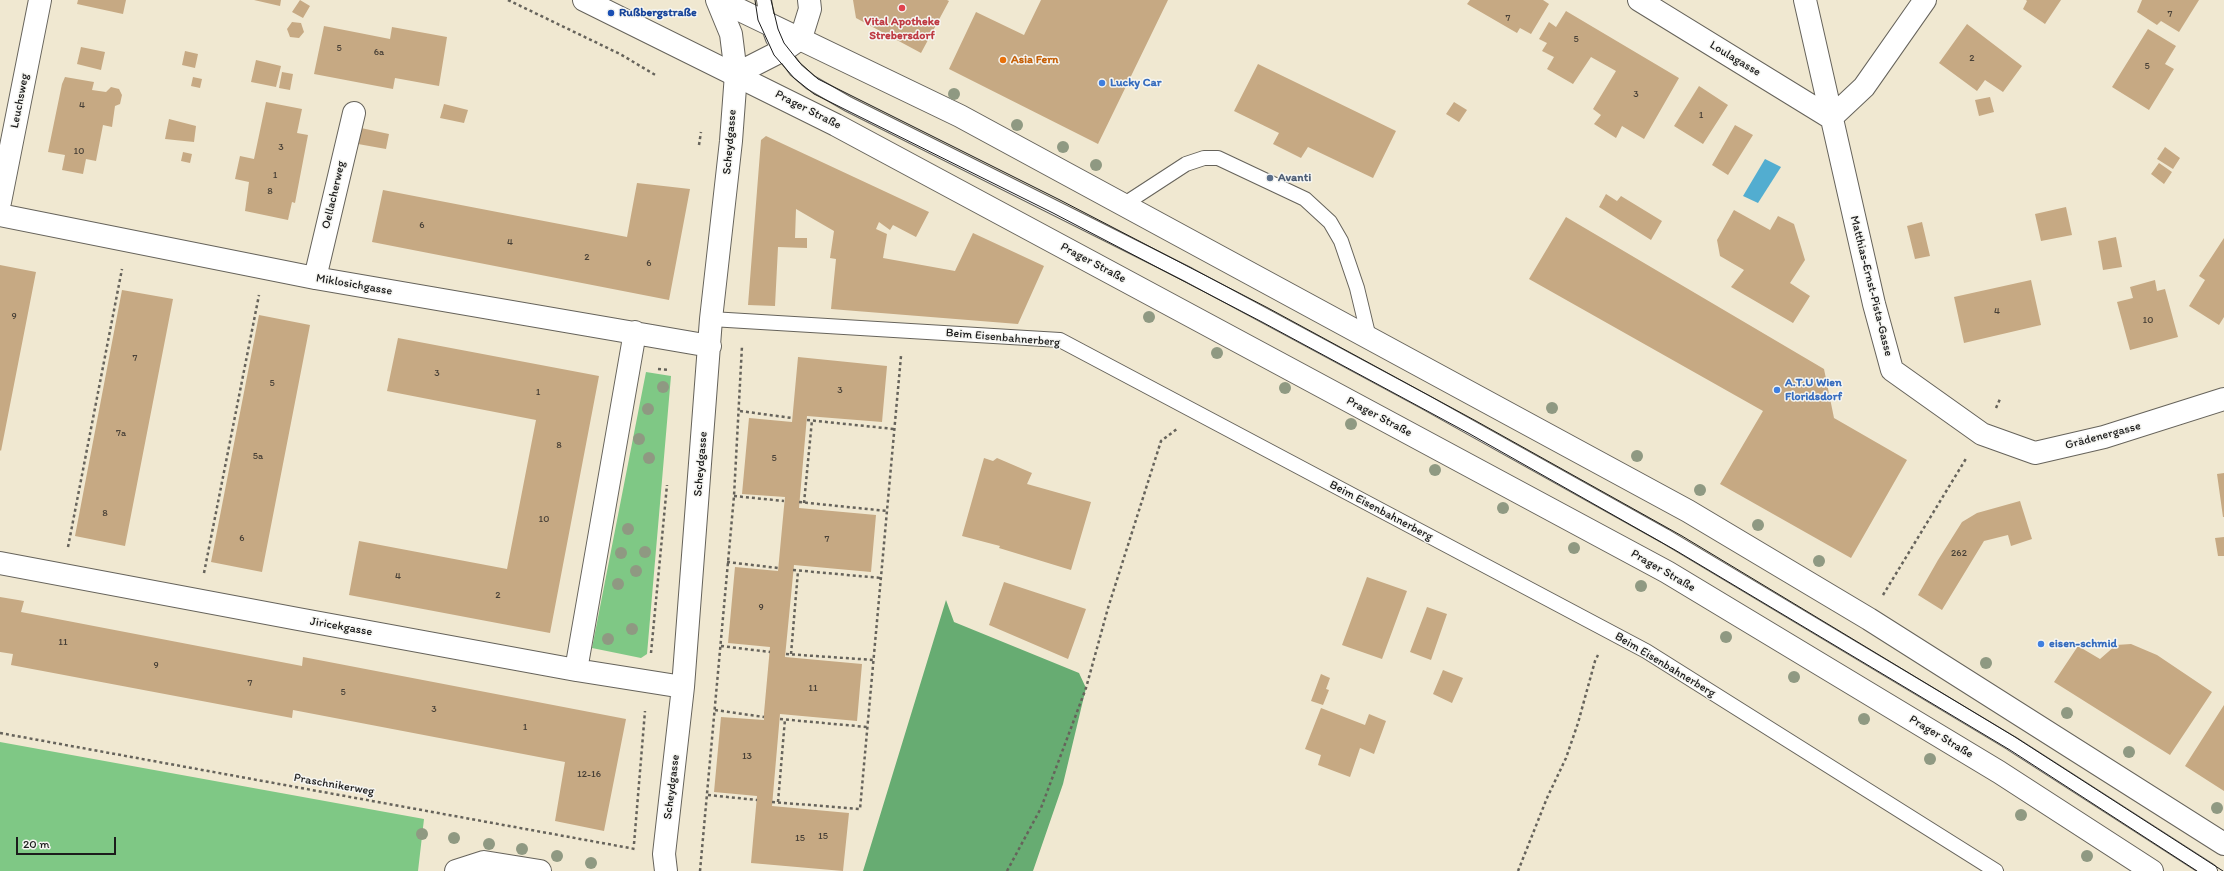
<!DOCTYPE html>
<html>
<head>
<meta charset="utf-8">
<style>
	body { margin:0 }
	#map { position:relative; width:2224px; height:871px; overflow:hidden; background:#f0e8d1; font-family:Itim,sans-serif }
	canvas { display:block }
	.scale { position:absolute; left:16px; top:837px; width:100px; height:18px; box-sizing:border-box; border:2px solid #1c1c1c; border-top:0; padding-left:5px; font-size:12px; line-height:14px; white-space:nowrap; color:#1c1c1c; -webkit-text-stroke:3px #f6f6f2; paint-order:stroke }
</style>
</head>
<body>
<div id="map">
<canvas width="2224" height="871"></canvas>
<div class="scale">20 m</div>
</div>
<script>
const g = document.querySelector('canvas').getContext('2d');
g.lineJoin = 'round';
function fillPath(path, color) {
  g.fillStyle = color;
  g.fill(path, 'evenodd');
}
function toPath(rows) {
  const path = new Path2D();
  for (const r of rows) {
    path.moveTo(r[0], r[1]);
    for (let i = 2; i < r.length; i += 2) path.lineTo(r[i], r[i + 1]);
  }
  return path;
}
function strokePath(path, color, width, dash) {
  g.strokeStyle = color;
  g.lineWidth = width;
  g.lineCap = dash ? 'butt' : 'round';
  g.setLineDash(dash || []);
  g.stroke(path);
}
function drawText(font, color, halo, rows, align = 'center') {
  g.font = font + ' Itim,sans-serif';
  g.lineWidth = 3;
  g.setLineDash([]);
  g.textBaseline = 'middle';
  g.strokeStyle = halo;
  g.fillStyle = color;
  for (const [text, x, y, turn = 0] of rows) {
    g.save();
    g.translate(x, y);
    g.rotate((+turn || 0) * Math.PI / 180);
    g.textAlign = isNaN(turn) ? turn : align;
    if (halo) g.strokeText(text, 0, 0);
    g.fillText(text, 0, 0);
    g.restore();
  }
}
fillPath(toPath([
	[646,372,671,376,647,654,641,658,592,648],
	[0,742,424,819,418,871,0,871]
]), '#7fc885');
fillPath(toPath([
	[946,600,954,622,1079,673,1086,688,1063,784,1033,871,863,871]
]), '#67ac72');
fillPath(toPath([
	[1765,159,1781,167,1758,203,1743,196]
]), '#52add0');
fillPath(toPath([
	[78,0,126,0,123,14,77,4],
	[254,0,281,0,280,6],
	[300,0,310,6,303,18,292,12],
	[853,0,947,0,949,1,921,53,856,18],
	[1041,0,1168,0,1098,144,949,69,976,12,1024,35],
	[1470,0,1543,0,1549,4,1531,34,1520,28,1517,33,1467,4],
	[2026,0,2061,0,2045,24,2023,9,2027,1],
	[2142,0,2199,0,2179,32,2161,21,2157,25,2137,12],
	[1566,11,1679,78,1644,139,1622,126,1616,138,1594,124,1601,115,1593,109,1616,71,1591,57,1573,84,1547,69,1554,57,1542,51,1547,43,1539,39,1549,22,1556,27],
	[292,22,301,23,304,32,299,38,290,37,287,29],
	[1967,24,2022,66,2003,92,1985,80,1977,91,1939,63],
	[324,26,390,39,392,27,447,37,439,86,395,78,393,89,314,74],
	[2148,29,2176,46,2165,64,2174,69,2149,110,2112,87],
	[81,47,105,52,101,70,77,64],
	[185,51,198,54,195,68,182,65],
	[256,60,281,66,276,87,251,82],
	[1258,64,1396,131,1373,178,1308,147,1301,158,1273,144,1279,133,1234,111],
	[282,72,293,74,290,90,279,88],
	[65,77,94,82,92,90,106,92,111,87,119,89,122,95,120,104,115,106,112,127,103,125,96,161,86,159,83,174,62,170,65,155,48,152,62,84],
	[193,77,202,79,200,88,191,86],
	[1699,86,1728,105,1703,144,1674,126],
	[1990,97,1994,112,1979,116,1975,100],
	[266,102,302,109,297,133,308,135,295,203,292,202,288,220,245,211,249,182,235,179,240,156,254,159],
	[1454,102,1467,110,1459,122,1446,114],
	[444,104,468,110,464,123,440,118],
	[169,119,196,126,194,142,165,139],
	[1735,125,1753,135,1728,175,1712,165],
	[361,128,389,134,386,149,358,144],
	[766,136,929,212,916,237,893,225,890,230,879,222,876,229,887,234,883,258,955,271,973,233,1044,266,1018,324,831,309,836,259,830,258,834,231,796,209,795,238,807,238,807,248,778,247,775,306,748,305,761,140],
	[2165,147,2180,158,2173,169,2157,159],
	[183,152,192,154,190,163,181,161],
	[2159,163,2172,172,2164,184,2151,174],
	[637,183,690,189,669,300,372,242,383,190,627,237],
	[1606,194,1617,201,1621,196,1662,221,1651,240,1599,207],
	[2066,207,2072,235,2041,241,2035,214],
	[1734,210,1770,230,1778,216,1794,224,1805,260,1790,283,1810,296,1793,323,1731,287,1744,270,1720,256,1717,240],
	[1566,217,1824,369,1834,418,1907,460,1851,558,1720,484,1763,411,1529,279],
	[1922,222,1930,256,1915,259,1907,226],
	[2116,237,2122,267,2103,270,2098,241],
	[2224,238,2224,317,2219,325,2189,306,2205,280,2199,276],
	[0,265,36,272,1,451,0,450],
	[2031,280,2041,325,1964,343,1954,297],
	[2155,280,2157,291,2165,289,2178,337,2130,350,2117,302,2133,298,2130,287],
	[122,290,173,299,125,546,75,536],
	[259,315,310,325,262,572,211,562],
	[398,338,599,376,550,633,349,595,359,541,507,569,536,420,387,391],
	[798,357,887,366,882,422,807,416,799,508,876,515,871,572,794,565,785,657,862,664,857,721,780,714,772,806,849,813,843,871,751,863,757,796,714,792,721,717,764,720,764,713,770,647,728,643,735,567,778,571,784,507,785,497,742,494,749,418,792,422],
	[984,458,993,461,997,458,1032,473,1027,484,1091,502,1071,570,999,548,1000,546,962,536],
	[2224,473,2224,517,2223,517,2217,474],
	[2020,501,2032,539,2011,546,2008,535,1984,541,1942,610,1918,595,1938,560,1962,522,1977,513],
	[2224,537,2224,556,2218,556,2215,538],
	[1367,577,1407,591,1382,659,1342,645],
	[1004,582,1086,609,1068,659,989,625],
	[0,597,24,601,21,612,302,666,303,657,626,719,604,831,555,821,565,762,293,710,292,718,11,665,13,654,0,652],
	[1427,607,1447,614,1431,660,1410,652],
	[2131,644,2157,655,2212,692,2170,755,2054,682,2078,646,2100,659,2116,645],
	[1443,670,1463,678,1452,703,1433,694],
	[1321,674,1330,678,1326,689,1329,690,1323,705,1311,701],
	[2224,705,2224,791,2185,766],
	[1321,708,1365,725,1369,714,1386,721,1374,754,1360,748,1350,777,1318,765,1321,755,1305,749]
]), '#c6a983');
const lane = toPath([
	[764,0,768,25,773,39,796,70,810,82,848,104,1189,275,1425,402,1665,536,2011,743,2210,871],
	[1123,205,1186,164,1204,158,1218,158,1305,199,1330,222,1341,241,1357,288,1369,338],
	[711,319,1060,340,1646,651,1996,871]
]);
const street = toPath([
	[1639,0,1831,118,1864,87,1925,0],
	[1805,0,1874,304,1892,370,1982,434,2035,453,2104,437,2224,399],
	[0,202,40,0],
	[0,215,315,278,710,346],
	[315,278,354,113],
	[0,563,298,619,576,670,683,687],
	[576,670,635,332],
	[456,871,484,862,540,871],
	[666,871,664,854,683,687,711,319,731,141,736,74]
]);
const secondary = toPath([
	[717,0,731,34,736,74,787,48,801,38,810,9,809,0]
]);
const primary = toPath([
	[584,0,836,125,1667,572,1999,772,2152,871],
	[719,0,960,116,1688,511,1869,619,2224,844]
]);
strokePath(lane, '#66635b', 16);
strokePath(street, '#66635b', 24);
strokePath(secondary, '#66635b', 24);
strokePath(primary, '#66635b', 24);
strokePath(toPath([
	[508,0,620,54,657,76],
	[699,145,701,132],
	[658,369,669,370],
	[1996,408,2000,399],
	[740,411,792,418],
	[807,420,894,429],
	[734,496,784,501],
	[799,502,887,511],
	[804,503,812,420],
	[68,547,122,269],
	[727,562,778,568],
	[793,570,881,578],
	[204,573,259,295],
	[1883,595,1967,457],
	[721,646,770,652],
	[651,653,667,485],
	[786,654,874,660],
	[791,654,798,571],
	[715,710,764,717],
	[780,719,867,727],
	[0,733,635,849],
	[708,795,757,800],
	[772,802,860,809,901,356],
	[778,802,785,719],
	[634,844,645,711],
	[700,871,734,496,742,346],
	[1007,871,1041,808,1086,688,1108,608,1161,441,1177,429],
	[1518,871,1547,798,1566,758,1578,723,1595,661,1598,655]
]), '#66635b', 2.5, [3, 3]);
strokePath(lane, '#fff', 14);
strokePath(street, '#fff', 22);
strokePath(secondary, '#fff', 22);
strokePath(primary, '#fff', 22);
strokePath(toPath([
	[755,0,758,20,774,55,794,78,814,94,1053,213,1262,322,1470,434,1675,550,2010,750,2197,871],
	[771,0,778,29,784,43,799,62,818,79,1060,200,1268,308,1476,421,1682,536,2015,737,2223,871]
]), '#1c1c1c', 1);
g.fillStyle = '#8f9982';
for (const [x, y] of [
	[954,94],
	[1017,125],
	[1063,147],
	[1096,165],
	[1149,317],
	[1217,353],
	[663,387],
	[1285,388],
	[1552,408],
	[648,409],
	[1351,424],
	[639,439],
	[1637,456],
	[649,458],
	[1435,470],
	[1700,490],
	[1503,508],
	[1758,525],
	[628,529],
	[1574,548],
	[645,552],
	[621,553],
	[1819,561],
	[636,571],
	[618,584],
	[1641,586],
	[632,629],
	[1726,637],
	[608,639],
	[1986,663],
	[1794,677],
	[2067,713],
	[1864,719],
	[2129,752],
	[1930,759],
	[2217,808],
	[2021,815],
	[422,834],
	[454,838],
	[489,844],
	[522,849],
	[557,856],
	[2087,856],
	[591,863]
]) {
  g.beginPath();
  g.arc(x, y, 6, 0, 2 * Math.PI);
  g.fill();
}
for (const [x, y, r, color] of [
	[902,8,4,"#e0444e"],
	[611,13,4,"#1a4fb4"],
	[1003,60,4,"#e8710a"],
	[1102,83,4,"#3f7fe0"],
	[1270,178,4,"#5c6f8a"],
	[1777,390,4,"#3f7fe0"],
	[2041,644,4,"#3f7fe0"]
]) {
  const dot = new Path2D();
  dot.arc(x, y, r, 0, 2 * Math.PI);
  g.fillStyle = color;
  g.fill(dot);
  strokePath(dot, '#f6f6f2', 1.5);
}
drawText('10px', '#463f36', null, [
	["7",2170,14],
	["7",1508,18],
	["5",1576,39],
	["5",339,48],
	["6a",379,52],
	["2",1972,58],
	["5",2147,66],
	["3",1636,94],
	["4",82,105],
	["1",1701,115],
	["3",281,147],
	["10",79,151],
	["1",275,175],
	["8",270,191],
	["6",422,225],
	["4",510,242],
	["2",587,257],
	["6",649,263],
	["4",1997,311],
	["9",14,316],
	["10",2148,320],
	["7",135,358],
	["3",437,373],
	["5",272,383],
	["3",840,390],
	["1",538,392],
	["7a",121,433],
	["8",559,445],
	["5a",258,456],
	["5",774,458],
	["8",105,513],
	["10",544,519],
	["6",242,538],
	["7",827,539],
	["262",1959,553],
	["4",398,576],
	["2",498,595],
	["9",761,607],
	["11",63,642],
	["9",156,665],
	["7",250,683],
	["11",813,688],
	["5",343,692],
	["3",434,709],
	["1",525,727],
	["13",747,756],
	["12-16",589,774],
	["15",823,836],
	["15",800,838]
]);
drawText('bold 12px', '#164399', '#f6f6f2', [
	["Rußbergstraße",619,13]
], 'left');
drawText('bold 12px', '#be3a42', '#f6f6f2', [
	["Vital Apotheke",902,22],
	["Strebersdorf",902,36]
]);
drawText('12px', '#1c1c1c', '#f6f6f2', [
	["Loulagasse",1735,59,31],
	["Leuchsweg",20,101,-79],
	["Prager Straße",808,110,27],
	["Scheydgasse",730,142,-85],
	["Oellacherweg",334,195,-77],
	["Prager Straße",1093,263,28],
	["Miklosichgasse",354,285,10],
	["Matthias-Ernst-Pista-Gasse",1871,286,76],
	["Beim Eisenbahnerberg",1003,338,5],
	["Prager Straße",1379,417,28],
	["Grädenergasse",2103,436,-15],
	["Scheydgasse",701,464,-85],
	["Beim Eisenbahnerberg",1381,511,28],
	["Prager Straße",1663,571,30],
	["Jiricekgasse",341,627,10],
	["Beim Eisenbahnerberg",1665,665,31],
	["Prager Straße",1941,737,31],
	["Praschnikerweg",334,785,10],
	["Scheydgasse",672,787,-83]
]);
drawText('bold 12px', '#c56008', '#f6f6f2', [
	["Asia Fern",1011,60]
], 'left');
drawText('bold 12px', '#366cbe', '#f6f6f2', [
	["Lucky Car",1110,83],
	["A.T.U Wien",1785,383],
	["Floridsdorf",1785,397],
	["eisen-schmid",2049,644]
], 'left');
drawText('bold 12px', '#4e5e75', '#f6f6f2', [
	["Avanti",1278,178]
], 'left');
</script>
</body>
</html>
